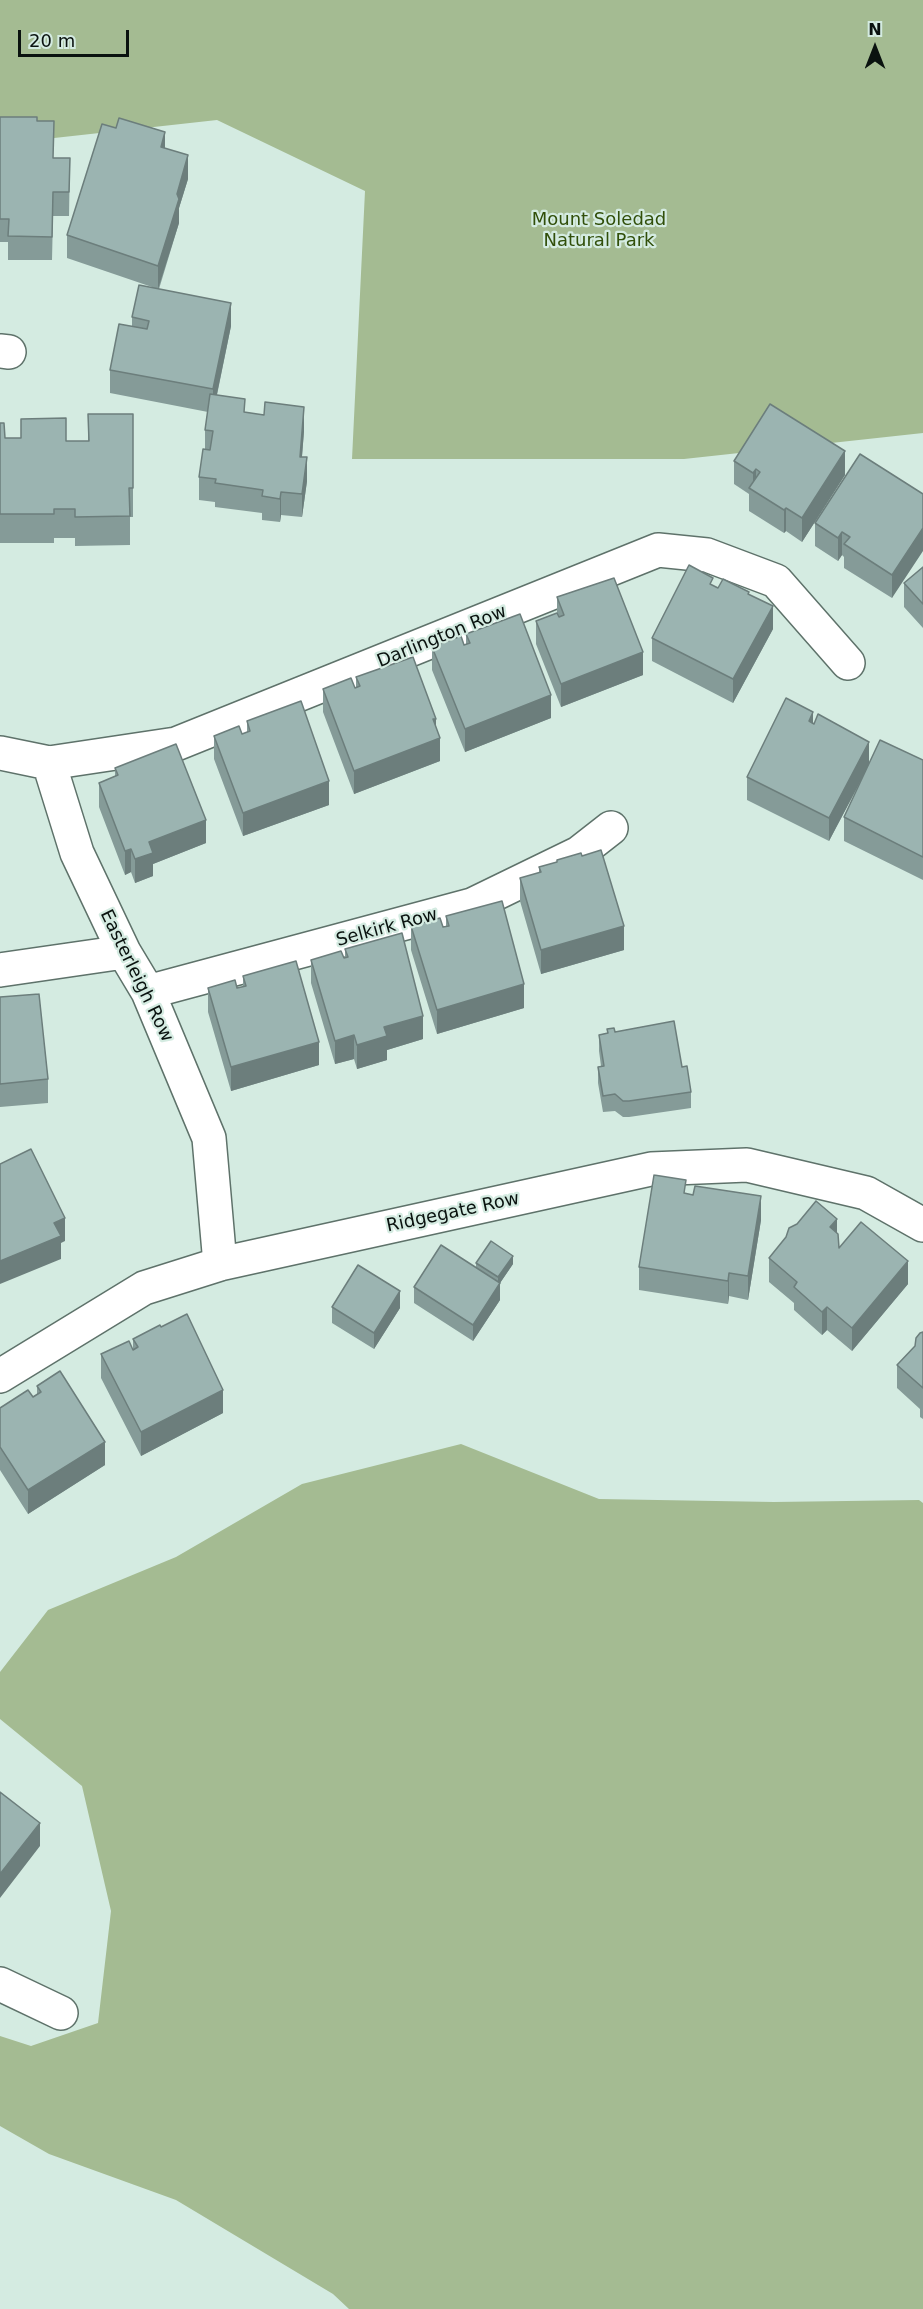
<!DOCTYPE html>
<html>
<head>
<meta charset="utf-8">
<style>
	body { margin:0 }
	#map { position:relative; width:923px; height:2309px; overflow:hidden; background:#d4ebe1; font-family:"DejaVu Sans",sans-serif }
	canvas { display:block }
	.north { position:absolute; left:845px; top:18px; width:60px; height:60px; -webkit-text-stroke:4px #d4ebe1; paint-order:stroke; rotate:0deg; font-size:16px; font-weight:700; line-height:24px; text-align:center; color:#0a120f }
	.north::after { content:''; display:block; margin:auto; width:21px; height:27px; background:#0a120f; clip-path:polygon(50% 0,100% 100%,50% 72%,0 100%) }
	.scale { position:absolute; left:18px; top:30px; width:111px; height:27px; box-sizing:border-box; border:3px solid #0a120f; border-top:0; padding-left:8px; font-size:18px; line-height:21px; white-space:nowrap; color:#0a120f; -webkit-text-stroke:4px #d4ebe1; paint-order:stroke }
</style>
</head>
<body>
<div id="map">
<canvas width="923" height="2309"></canvas>
<div class="north">N</div>
<div class="scale">20 m</div>
</div>
<script>
const g = document.querySelector('canvas').getContext('2d');
g.lineJoin = 'round';
function fillPath(path, color) {
  g.fillStyle = color;
  g.fill(path, 'evenodd');
}
function toPath(rows) {
  const path = new Path2D();
  for (const r of rows) {
    path.moveTo(r[0], r[1]);
    for (let i = 2; i < r.length; i += 2) path.lineTo(r[i], r[i + 1]);
  }
  return path;
}
function strokePath(path, color, width, dash) {
  g.strokeStyle = color;
  g.lineWidth = width;
  g.lineCap = dash ? 'butt' : 'round';
  g.setLineDash(dash || []);
  g.stroke(path);
}
function drawText(font, color, halo, rows, align = 'center') {
  g.font = font + ' "DejaVu Sans",sans-serif';
  g.lineWidth = 4.5;
  g.setLineDash([]);
  g.textBaseline = 'middle';
  g.strokeStyle = halo;
  g.fillStyle = color;
  for (const [text, x, y, turn = 0] of rows) {
    g.save();
    g.translate(x, y);
    g.rotate((+turn || 0) * Math.PI / 180);
    g.textAlign = isNaN(turn) ? turn : align;
    if (halo) g.strokeText(text, 0, 0);
    g.fillText(text, 0, 0);
    g.restore();
  }
}
fillPath(toPath([
	[0,0,923,0,923,433,684,459,352,459,365,191,217,120,0,144],
	[461,1444,599,1499,774,1502,919,1500,923,1503,923,2309,349,2309,333,2294,176,2200,49,2154,0,2126,0,2036,31,2046,98,2023,111,1911,82,1786,0,1719,0,1672,48,1610,176,1557,302,1484]
]), '#a4bb92');
const minor = toPath([
	[0,351,9,352],
	[0,753,49,763,176,744,658,550,707,555,776,581,848,663],
	[49,763,77,853,124,952,148,992,209,1138,220,1264],
	[0,970,124,952],
	[148,992,472,905,579,853,611,828],
	[0,1376,144,1288,220,1264,651,1169,747,1165,866,1193,923,1225],
	[0,1984,61,2013]
]);
strokePath(minor, '#5e726a', 36);
strokePath(minor, '#fff', 33);
fillPath(toPath([
	[0,117,37,121,53,158,70,158,69,216,53,216,52,260,8,260,8,242,0,242],
	[165,149,188,179,179,208,179,223,159,289,231,326,217,395,245,412,304,431,302,457,307,481,302,517,281,515,280,522,262,520,262,513,215,507,215,502,199,500,199,477,205,450,205,430,208,412,110,393,110,370,132,326,132,317,152,287,67,258,67,235],
	[88,414,133,414,133,517,130,517,130,545,75,546,75,538,54,538,54,543,0,543,0,423,5,438,66,441,88,441],
	[734,461,845,475,802,542,786,531,784,533,749,511,749,494,734,484],
	[923,494,892,598,844,568,844,557,842,555,838,561,815,546,815,523],
	[923,567,923,628,904,607,904,583],
	[713,586,718,588,749,594,773,629,733,703,652,661,652,638],
	[557,597,643,675,561,707,536,644,536,621,557,613],
	[466,634,551,718,465,752,432,670,432,647,466,645],
	[356,677,436,727,440,761,354,794,323,712,323,689,355,688,356,687],
	[247,721,329,805,243,836,214,759,214,736,242,734,247,732],
	[813,723,869,764,923,760,923,880,844,841,844,817,864,775,829,841,747,800,747,777],
	[115,768,206,843,153,864,153,876,135,883,131,872,125,875,99,807,99,783,115,776],
	[582,856,624,950,541,974,520,901,520,878,539,873,539,867],
	[446,916,524,1008,437,1034,411,950,411,926,446,927],
	[345,949,423,1039,387,1050,387,1060,357,1069,354,1059,335,1064,311,983,311,960,345,958],
	[243,976,319,1065,231,1091,208,1012,208,988,237,988,243,987],
	[0,997,48,1079,48,1103,0,1107],
	[607,1029,615,1032,682,1067,691,1092,691,1108,629,1117,623,1117,615,1111,603,1112,598,1083,598,1067,601,1066,599,1051,599,1035,607,1033],
	[686,1194,693,1195,761,1220,748,1300,729,1296,728,1304,639,1290,639,1267],
	[837,1233,839,1248,908,1284,852,1351,827,1330,822,1335,794,1310,794,1303,769,1282,769,1258],
	[476,1263,513,1264,500,1283,500,1300,473,1341,414,1303,414,1287,476,1268],
	[332,1307,400,1308,374,1349,332,1323],
	[923,1332,923,1419,920,1417,920,1409,897,1388,897,1365,915,1346],
	[133,1339,223,1413,141,1456,101,1378,101,1354,133,1350],
	[37,1386,105,1465,28,1514,0,1470,0,1408,33,1397,37,1394]
]), '#859b98');
fillPath(toPath([
	[165,132,165,156,161,147],
	[188,155,188,179,179,208,179,223,158,289,158,266,177,194],
	[231,303,231,326,213,413,213,389],
	[304,407,304,431,300,480,300,457],
	[845,451,845,475,802,542,802,518],
	[307,457,307,481,302,517,302,494],
	[756,469,756,492,753,490,753,473],
	[281,492,281,515,280,522,280,499],
	[786,508,786,531,784,533,784,510],
	[923,528,923,551,892,598,892,575],
	[842,532,842,555,838,561,838,538],
	[773,606,773,629,733,703,733,679],
	[643,652,643,675,561,707,561,684],
	[551,695,551,718,465,752,465,729],
	[813,712,813,735,809,721],
	[433,719,436,719,436,740,440,738,440,761,354,794,354,771],
	[869,742,869,765,829,841,829,818],
	[329,781,329,805,243,836,243,813],
	[206,820,206,843,153,864,153,876,135,883,135,859,149,842],
	[131,849,131,872,125,875,125,851],
	[624,926,624,950,541,974,541,950],
	[524,984,524,1008,437,1034,437,1010],
	[423,1016,423,1039,387,1050,387,1060,357,1069,357,1045,384,1027],
	[354,1035,354,1059,335,1064,335,1041],
	[319,1042,319,1065,231,1091,231,1067],
	[761,1196,761,1220,748,1300,748,1276],
	[65,1218,65,1241,61,1243,61,1259,0,1284,0,1261,54,1223],
	[837,1219,837,1242,830,1227],
	[513,1256,513,1264,498,1286,498,1277],
	[908,1261,908,1284,852,1351,852,1328],
	[729,1273,729,1296,728,1304,728,1281],
	[500,1283,500,1300,473,1341,473,1325],
	[400,1291,400,1308,374,1349,374,1333],
	[827,1307,827,1330,822,1335,822,1312],
	[223,1390,223,1413,141,1456,141,1432],
	[105,1442,105,1465,28,1514,28,1490],
	[40,1823,40,1846,0,1898,0,1874]
]), '#6c7e7c');
const building = toPath([
	[0,117,37,117,37,121,54,121,53,158,70,158,69,192,53,192,52,237,8,236,9,219,0,219,0,117],
	[119,118,165,132,161,147,188,155,177,194,179,199,158,266,67,235,102,124,116,128,119,118],
	[139,285,231,303,213,389,110,370,119,324,147,329,149,321,132,317,139,285],
	[210,394,245,399,244,412,264,415,265,402,304,407,300,457,307,457,302,494,281,492,280,499,262,496,263,490,215,483,216,479,199,477,203,449,210,450,213,431,205,430,210,394],
	[770,404,845,451,802,518,786,508,784,510,749,488,760,472,756,469,753,473,734,461,770,404],
	[88,414,133,414,133,488,129,488,130,516,75,517,75,509,54,509,54,514,0,514,0,423,4,423,5,438,21,438,21,419,66,418,66,441,89,441,88,414],
	[860,454,923,494,923,528,892,575,844,544,850,537,842,532,838,538,815,523,860,454],
	[689,565,713,578,710,584,718,588,723,579,749,592,748,594,773,606,733,679,652,638,689,565],
	[923,567,923,604,904,583,923,567],
	[614,578,643,652,561,684,536,621,557,613,559,617,564,615,557,597,614,578],
	[520,614,551,695,465,729,432,647,461,636,464,645,470,643,466,634,520,614],
	[413,657,436,719,433,719,440,738,354,771,323,689,351,678,355,688,360,686,356,677,413,657],
	[786,698,813,712,809,721,814,724,818,714,869,742,829,818,747,777,786,698],
	[301,701,329,781,243,813,214,736,239,726,242,734,250,731,247,721,301,701],
	[880,740,923,760,923,857,844,817,880,740],
	[176,744,206,820,149,842,153,853,135,859,131,849,125,851,99,783,118,775,115,768,176,744],
	[601,850,624,926,541,950,520,878,541,872,539,867,557,862,557,860,581,853,582,856,601,850],
	[502,901,524,984,437,1010,411,926,440,918,443,927,449,926,446,916,502,901],
	[402,933,423,1016,384,1027,387,1036,357,1045,354,1035,335,1041,311,960,341,951,344,958,348,957,345,949,402,933],
	[296,961,319,1042,231,1067,208,988,235,980,237,988,246,986,243,976,296,961],
	[39,994,48,1079,0,1084,0,997,39,994],
	[674,1021,682,1067,687,1066,691,1092,629,1101,623,1101,615,1094,603,1096,598,1067,604,1066,599,1035,608,1033,607,1029,614,1028,615,1032,674,1021],
	[31,1149,65,1218,54,1223,61,1236,0,1261,0,1164,31,1149],
	[654,1175,686,1180,684,1193,693,1195,695,1186,761,1196,748,1276,729,1273,728,1281,639,1267,654,1175],
	[816,1201,837,1219,830,1227,838,1234,839,1248,861,1222,908,1261,852,1328,827,1307,822,1312,794,1287,797,1282,769,1258,786,1237,789,1228,797,1224,816,1201],
	[491,1241,513,1256,498,1277,476,1263,491,1241],
	[441,1245,500,1283,473,1325,414,1287,441,1245],
	[358,1265,400,1291,374,1333,332,1307,358,1265],
	[187,1314,223,1390,141,1432,101,1354,129,1341,133,1350,138,1347,133,1339,160,1325,161,1327,187,1314],
	[923,1332,923,1388,897,1365,915,1346,916,1338,920,1333,923,1332],
	[60,1371,105,1442,28,1490,0,1447,0,1408,28,1390,33,1397,41,1392,37,1386,60,1371],
	[0,1792,40,1823,0,1874,0,1792]
]);
fillPath(building, '#9bb4b1');
strokePath(building, '#6c7e7c', 1.5);
drawText('18px', '#314f0a', '#d4ebe1', [
	["Mount Soledad",599,220],
	["Natural Park",599,241]
]);
drawText('18px', '#0a120f', '#d4ebe1', [
	["Darlington Row",442,637,-22],
	["Selkirk Row",387,928,-15],
	["Easterleigh Row",136,976,64],
	["Ridgegate Row",453,1213,-12]
]);
</script>
</body>
</html>
